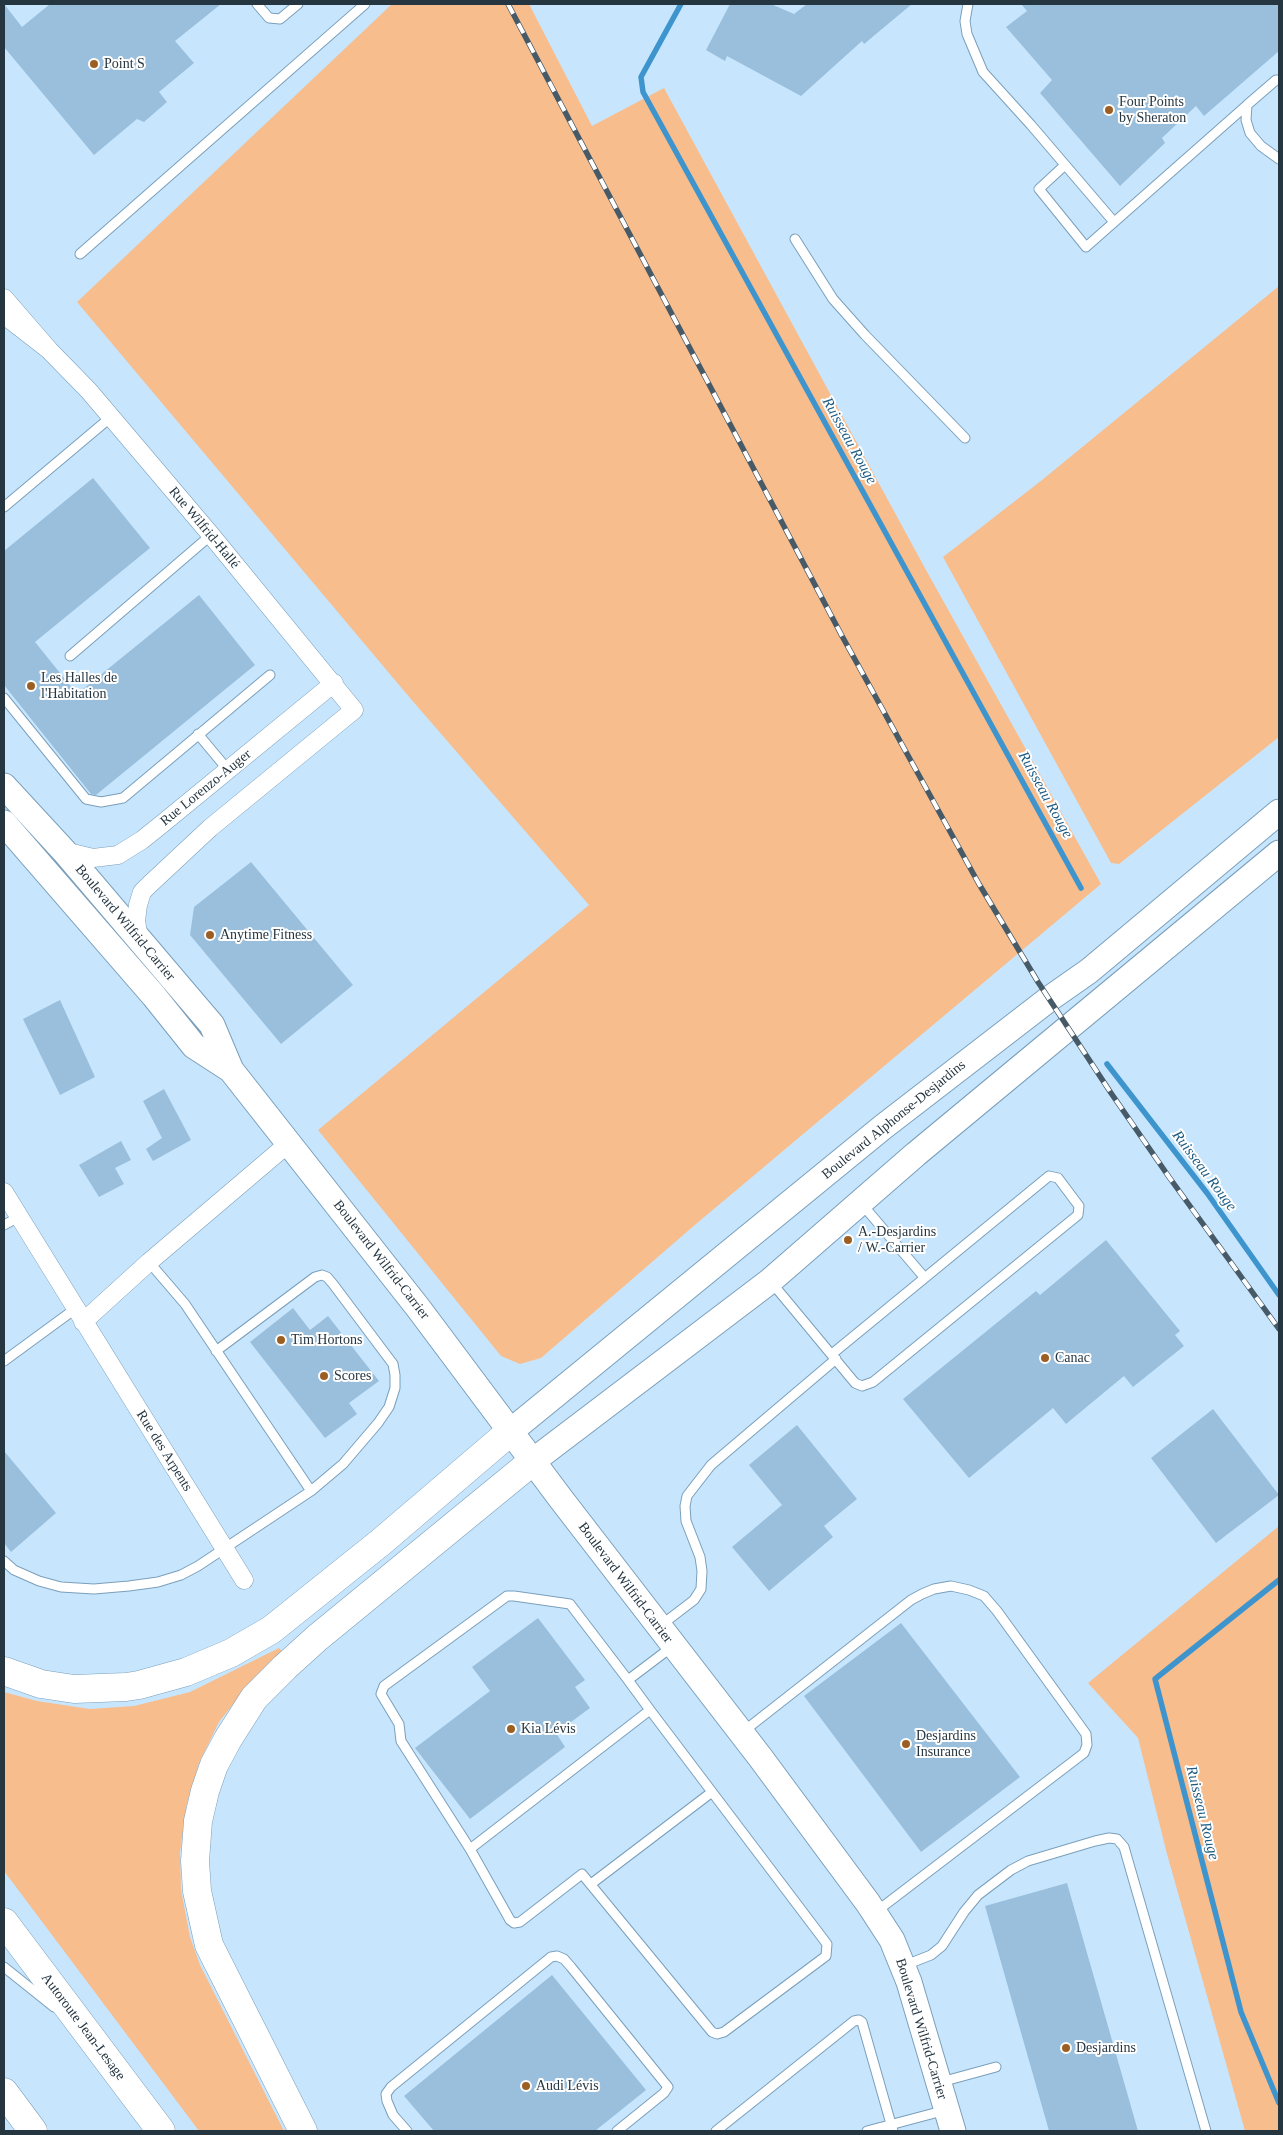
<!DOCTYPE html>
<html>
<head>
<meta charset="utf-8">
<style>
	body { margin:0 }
	#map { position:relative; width:1283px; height:2135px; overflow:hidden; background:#c7e6fe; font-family:Georgia,serif }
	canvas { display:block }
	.frame { position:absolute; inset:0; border:5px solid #263641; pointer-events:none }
</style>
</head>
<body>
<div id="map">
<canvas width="1283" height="2135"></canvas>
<div class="frame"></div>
</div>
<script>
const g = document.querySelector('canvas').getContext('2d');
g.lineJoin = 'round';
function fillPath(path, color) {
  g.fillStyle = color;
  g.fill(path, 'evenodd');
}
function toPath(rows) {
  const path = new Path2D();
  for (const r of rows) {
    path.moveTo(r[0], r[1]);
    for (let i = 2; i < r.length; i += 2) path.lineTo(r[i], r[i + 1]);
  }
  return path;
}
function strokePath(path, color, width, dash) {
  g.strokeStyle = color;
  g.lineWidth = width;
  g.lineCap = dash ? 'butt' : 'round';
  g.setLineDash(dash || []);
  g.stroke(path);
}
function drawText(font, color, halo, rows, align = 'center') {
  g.font = font + ' Georgia,serif';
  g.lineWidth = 4;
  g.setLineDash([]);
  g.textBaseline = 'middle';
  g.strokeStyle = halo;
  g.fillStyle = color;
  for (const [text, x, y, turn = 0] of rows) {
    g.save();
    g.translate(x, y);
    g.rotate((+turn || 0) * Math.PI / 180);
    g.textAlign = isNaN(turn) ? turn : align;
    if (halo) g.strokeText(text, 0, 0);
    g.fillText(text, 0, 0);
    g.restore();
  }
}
fillPath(toPath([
	[392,4,529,4,592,126,664,88,926,570,1101,884,696,1224,541,1358,520,1364,501,1356,318,1130,589,905,410,698,77,302],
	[1279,286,1279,737,1119,864,1111,863,943,557,1042,480],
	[1279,1526,1279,2131,1245,2131,1167,1854,1138,1738,1088,1683],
	[279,1648,282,1651,274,1662,245,1689,219,1722,199,1763,187,1803,180,1852,181,1890,190,1937,200,1965,284,2131,199,2131,4,1871,4,1692,37,1701,90,1709,134,1706,190,1692]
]), '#f7bd8d');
strokePath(toPath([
	[681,4,641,77,643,92,1081,888],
	[1107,1064,1207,1193,1279,1295],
	[1279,1580,1155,1679,1241,2012,1279,2103]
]), '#3e95ce', 5.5);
fillPath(toPath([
	[4,4,22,27,50,4,221,4,175,41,194,63,159,92,167,102,144,122,137,119,94,155,4,47],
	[730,4,771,4,794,14,807,4,912,4,864,44,862,41,801,96,727,56,725,61,706,50],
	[1021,4,1279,4,1279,51,1204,116,1196,106,1162,138,1165,143,1120,186,1040,93,1052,80,1006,27,1027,11],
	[93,478,150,548,35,642,77,694,199,595,255,665,96,795,91,794,4,685,4,551],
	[251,862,353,985,281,1044,190,935,194,907],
	[60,1000,95,1077,60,1095,23,1019],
	[164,1089,191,1140,153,1161,146,1149,162,1138,143,1101],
	[121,1141,131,1160,115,1168,124,1184,99,1197,79,1165],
	[1106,1240,1180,1331,1175,1335,1184,1346,1133,1387,1124,1376,1066,1424,1053,1408,969,1478,903,1399,1036,1291,1040,1295],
	[293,1308,310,1330,328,1316,379,1381,349,1403,357,1414,325,1438,250,1342],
	[1213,1409,1279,1495,1216,1543,1151,1458],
	[797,1425,857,1499,824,1526,833,1537,769,1591,732,1547,782,1505,749,1465],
	[4,1451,56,1513,11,1552,4,1543],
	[538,1618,585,1680,575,1687,590,1708,556,1733,565,1747,470,1819,415,1748,490,1691,472,1667],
	[901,1623,1020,1777,921,1852,804,1696],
	[1067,1883,1138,2131,1049,2131,985,1906],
	[552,1975,646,2090,595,2131,434,2131,404,2096]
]), '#99bfdc');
const lane = toPath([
	[257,4,269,18,280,19,298,4],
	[968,4,965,21,967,34,983,72,1031,125,1114,222],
	[1279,80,1276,80,1247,105,1246,120,1250,133,1261,146,1279,159],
	[1065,165,1039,189,1086,247,1247,105],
	[795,239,833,299,865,335,965,438],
	[80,254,365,4],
	[4,507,111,417],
	[70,656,211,535],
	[4,698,86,799,101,802,123,798,270,675],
	[198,734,228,770],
	[861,1203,924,1277],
	[4,1225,19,1217],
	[772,1283,855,1383,862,1386,873,1382,1078,1215,1079,1206,1058,1178,1049,1176,832,1354],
	[216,1351,315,1277,322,1275,327,1277,333,1284,393,1364,395,1375,395,1388,389,1407,378,1423,343,1464,311,1491],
	[4,1361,75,1309],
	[4,1561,14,1570,39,1581,61,1587,94,1589,129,1586,158,1582,181,1575,198,1566,311,1491,185,1304,149,1262],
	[660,1626,694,1600,701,1589,702,1571,700,1557,686,1521,685,1506,687,1496,711,1465,836,1359],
	[650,1710,827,1944,826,1956,724,2032,717,2034,712,2032,582,1874,520,1922,514,1923,510,1920,470,1849,650,1710,628,1680,673,1646],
	[744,1731,911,1600,922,1594,934,1589,951,1586,969,1590,984,1596,997,1611,1086,1734,1087,1745,1084,1753,877,1911],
	[470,1849,401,1741,399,1724,381,1694,384,1686,507,1596,514,1596,570,1604,628,1680],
	[591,1884,712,1792],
	[903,1966,931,1955,942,1946,964,1912,978,1895,1011,1870,1028,1861,1095,1841,1109,1838,1117,1839,1124,1847,1206,2131],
	[4,1967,54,2007],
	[941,2082,996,2067],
	[407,2131,393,2115,387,2101,386,2094,391,2087,551,1957,557,1956,564,1959,571,1967,668,2087,664,2093,617,2131],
	[716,2131,854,2021,859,2020,862,2022,893,2131],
	[867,2131,946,2110]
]);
const street = toPath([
	[4,298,49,350,4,315],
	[49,350,89,391,211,535,354,710,210,828,149,885,142,892,138,905,136,921,139,938],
	[64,851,93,858,118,855,142,840,162,824,334,683],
	[4,1192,244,1580],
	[83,1322,149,1262,289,1143]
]);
const secondary = toPath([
	[4,786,64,851,212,1025,231,1070,419,1309,561,1499,760,1757,868,1903,892,1940,909,1982,953,2131],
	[4,823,154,996,194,1046,231,1070],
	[511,1431,883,1127,1049,999,1089,971,1279,812],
	[533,1461,770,1281,916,1154,1279,853]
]);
const highway = toPath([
	[4,1671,41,1684,74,1689,126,1687,139,1685,186,1672,231,1653,271,1630,381,1542,511,1431],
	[4,1922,161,2131],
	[4,2092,33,2131],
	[303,2131,209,1945,197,1891,195,1861,198,1821,205,1791,214,1765,228,1739,254,1698,285,1667,317,1638,533,1461]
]);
strokePath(lane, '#7a9fbb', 11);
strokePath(street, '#7a9fbb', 19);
strokePath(secondary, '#7a9fbb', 27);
strokePath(highway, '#7a9fbb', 29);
strokePath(lane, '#fff', 9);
strokePath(street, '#fff', 18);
strokePath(secondary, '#fff', 25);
strokePath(highway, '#fff', 28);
const rail = toPath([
	[508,4,842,636,979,884,1038,982,1111,1093,1169,1177,1279,1329]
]);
strokePath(rail, '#475a68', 5.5);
strokePath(rail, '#fff', 4, [11]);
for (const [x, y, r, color] of [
	[94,64,5,"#9c5f23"],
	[1109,110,5,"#9c5f23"],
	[31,686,5,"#9c5f23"],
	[210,935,5,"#9c5f23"],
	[848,1240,5,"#9c5f23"],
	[281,1340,5,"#9c5f23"],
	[1045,1358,5,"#9c5f23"],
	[324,1376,5,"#9c5f23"],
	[511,1729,5,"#9c5f23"],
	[906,1744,5,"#9c5f23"],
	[1066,2048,5,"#9c5f23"],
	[526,2086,5,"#9c5f23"]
]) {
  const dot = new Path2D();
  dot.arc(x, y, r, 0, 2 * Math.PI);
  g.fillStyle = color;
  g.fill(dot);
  strokePath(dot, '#fff', 2);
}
drawText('14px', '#263641', '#fff', [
	["Point S",104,64],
	["Four Points",1119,102],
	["by Sheraton",1119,118],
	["Les Halles de",41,678],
	["l'Habitation",41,694],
	["Anytime Fitness",220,935],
	["A.-Desjardins",858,1232],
	["/ W.-Carrier",858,1248],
	["Tim Hortons",291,1340],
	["Canac",1055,1358],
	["Scores",334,1376],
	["Kia Lévis",521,1729],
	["Desjardins",916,1736],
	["Insurance",916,1752],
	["Desjardins",1076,2048],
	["Audi Lévis",536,2086]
], 'left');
drawText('14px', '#263641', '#fff', [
	["Rue Wilfrid-Hallé",204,528,50],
	["Rue Lorenzo-Auger",206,788,-39],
	["Boulevard Wilfrid-Carrier",125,923,50],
	["Boulevard Alphonse-Desjardins",894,1120,-39],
	["Boulevard Wilfrid-Carrier",381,1260,52],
	["Rue des Arpents",164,1451,58],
	["Boulevard Wilfrid-Carrier",625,1583,53],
	["Autoroute Jean-Lesage",83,2027,53],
	["Boulevard Wilfrid-Carrier",921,2029,73]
]);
drawText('italic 15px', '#1d5b83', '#fff', [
	["Ruisseau Rouge",849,441,61],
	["Ruisseau Rouge",1045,795,61],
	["Ruisseau Rouge",1204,1171,53],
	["Ruisseau Rouge",1202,1813,76]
]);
</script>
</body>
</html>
